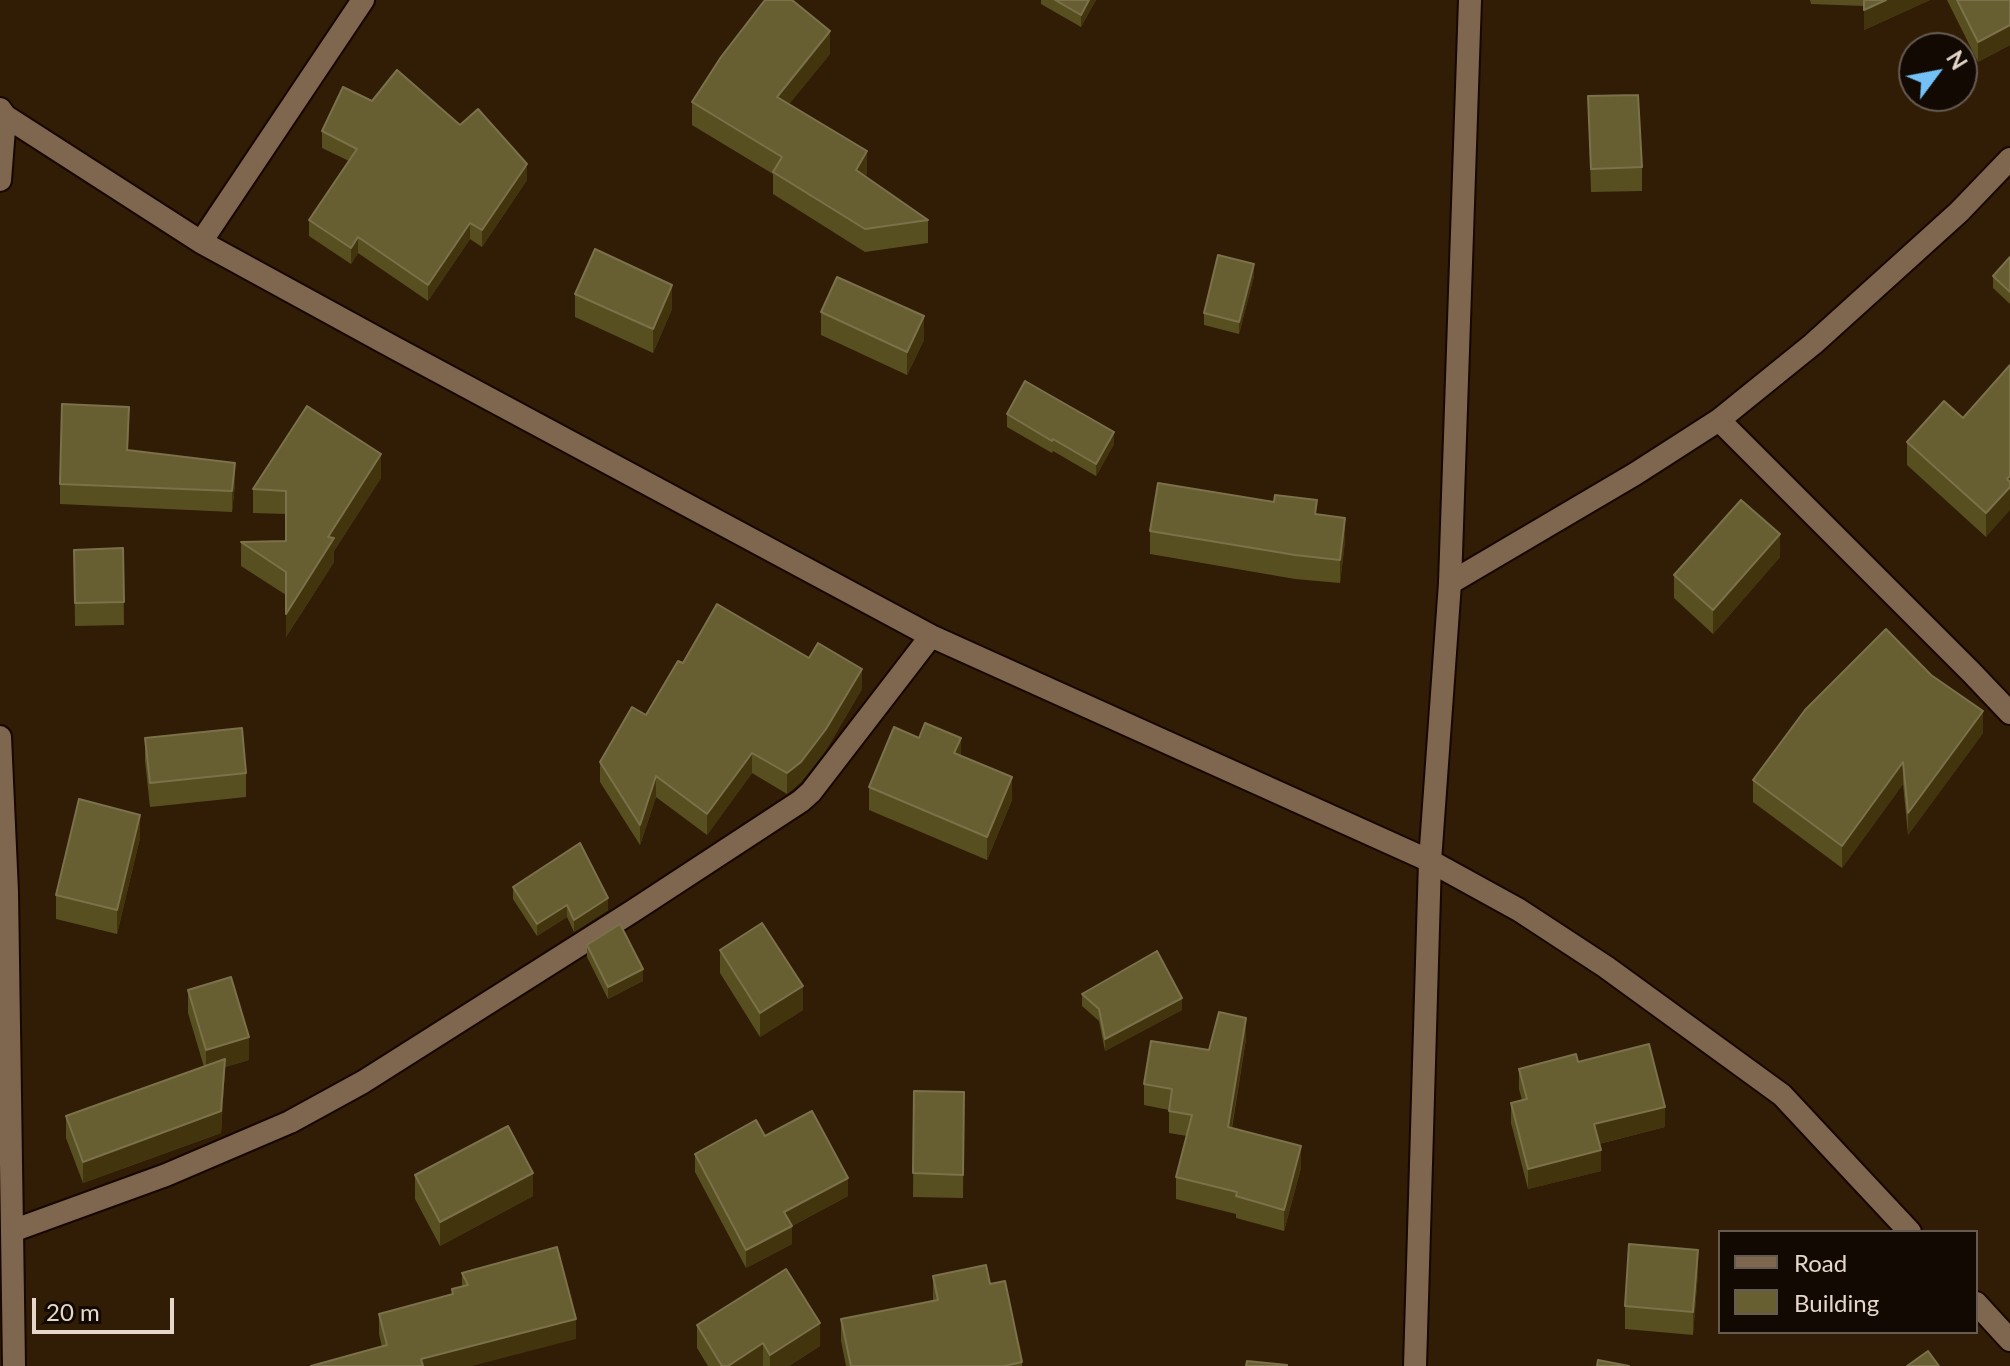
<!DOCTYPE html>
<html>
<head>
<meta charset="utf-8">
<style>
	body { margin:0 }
	#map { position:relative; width:2010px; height:1366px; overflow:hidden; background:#311c05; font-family:Lato,sans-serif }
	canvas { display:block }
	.legend { position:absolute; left:1718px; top:1230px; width:260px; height:104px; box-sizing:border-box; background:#120902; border:2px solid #665b52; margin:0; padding:10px 14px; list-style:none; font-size:24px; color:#e5d7c9 }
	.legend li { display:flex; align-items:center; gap:16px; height:40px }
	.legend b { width:40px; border:2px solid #665b52 }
	.north { position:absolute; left:1898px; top:32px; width:80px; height:80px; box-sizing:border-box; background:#120902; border:2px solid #665b52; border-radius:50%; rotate:58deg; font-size:22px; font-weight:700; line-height:32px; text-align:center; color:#e5d7c9 }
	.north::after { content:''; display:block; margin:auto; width:28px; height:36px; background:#73c1f6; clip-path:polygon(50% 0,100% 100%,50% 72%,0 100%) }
	.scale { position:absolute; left:32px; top:1298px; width:142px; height:36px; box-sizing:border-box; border:4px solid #e5d7c9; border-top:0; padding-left:10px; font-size:24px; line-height:28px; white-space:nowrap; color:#e5d7c9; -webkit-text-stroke:6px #120902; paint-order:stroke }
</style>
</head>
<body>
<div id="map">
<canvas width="2010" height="1366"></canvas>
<ul class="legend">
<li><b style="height:10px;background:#7f664e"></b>Road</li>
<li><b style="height:22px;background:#675e32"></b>Building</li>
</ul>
<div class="north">N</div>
<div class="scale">20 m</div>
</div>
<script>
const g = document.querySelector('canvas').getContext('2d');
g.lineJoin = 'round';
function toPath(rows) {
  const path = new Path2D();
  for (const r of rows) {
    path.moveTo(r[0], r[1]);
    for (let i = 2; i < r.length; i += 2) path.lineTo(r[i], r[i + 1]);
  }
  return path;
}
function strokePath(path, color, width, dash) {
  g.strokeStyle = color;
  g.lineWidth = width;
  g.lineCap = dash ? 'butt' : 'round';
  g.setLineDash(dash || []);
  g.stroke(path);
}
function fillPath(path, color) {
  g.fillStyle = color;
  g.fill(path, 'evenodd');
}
const minor = toPath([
	[0,109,5,116,0,180],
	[5,116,201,242,393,347,931,636,1430,861,1415,1366],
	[201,242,363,0],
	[1719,420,1972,673,2010,713],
	[1450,583,1635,474,1719,420,1813,344,1959,212,2010,159],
	[0,737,7,892,14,1366],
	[12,1231,166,1175,290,1122,363,1082,633,911,801,801,811,792,931,636]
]);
const tertiary = toPath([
	[1470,0,1450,583,1430,861,1519,910,1606,967,1782,1095,1910,1232],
	[1976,1303,2010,1340]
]);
strokePath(minor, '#180600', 26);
strokePath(tertiary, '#180600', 26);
strokePath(minor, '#7f664e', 22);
strokePath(tertiary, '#7f664e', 22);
fillPath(toPath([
	[1041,0,1096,0,1081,27,1041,4],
	[1810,0,1930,0,1864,30,1864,6,1811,4],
	[1947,0,2010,0,2010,45,1978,62],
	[830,54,789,104,867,174,865,177,928,220,928,243,865,252,773,194,773,174,692,125,692,102],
	[1588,96,1642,167,1642,191,1591,192],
	[372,101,460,125,527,180,482,247,470,239,428,301,358,253,351,264,309,236,309,220,349,161,322,148,322,131],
	[2010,257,2010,304,1993,288,1993,276],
	[1254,276,1239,334,1204,325,1204,313],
	[575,294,672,309,653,353,575,317],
	[821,312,924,340,907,375,821,335],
	[2010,365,1986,537,1907,465,1907,442,1963,418],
	[1007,414,1114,444,1096,476,1053,451,1052,453,1007,427],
	[129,427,128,450,235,484,232,512,60,504,60,484],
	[381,478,334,551,334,562,286,637,286,595,241,566,241,542,286,541,286,514,253,513,253,489],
	[1317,514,1345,541,1340,583,1295,579,1150,554,1150,531],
	[123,548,124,625,75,626,74,550],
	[1780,557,1713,634,1674,598,1674,575],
	[683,663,862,689,826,750,801,782,787,794,752,773,707,835,656,797,640,845,600,782,600,762,646,715],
	[1931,675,1983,733,1908,835,1903,784,1842,868,1753,802,1753,780],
	[145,738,246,773,246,797,150,807,145,761],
	[961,756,1012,800,987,860,869,810,869,787],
	[140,838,117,934,56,919,56,895],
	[513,887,608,910,574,932,567,917,537,936,513,899],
	[587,945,643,981,608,999,587,957],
	[720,950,803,1010,760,1037,720,973],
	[188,990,249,1060,225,1067,221,1133,83,1183,66,1138,66,1116,204,1067,188,1013],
	[1082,994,1182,1010,1105,1051,1099,1021,1082,1006],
	[1246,1039,1232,1128,1301,1168,1284,1231,1236,1218,1236,1214,1176,1199,1176,1177,1187,1136,1169,1133,1169,1110,1144,1105,1144,1084,1209,1050],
	[1578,1062,1665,1127,1599,1144,1601,1171,1528,1189,1511,1123,1511,1103,1522,1100,1519,1089,1519,1069],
	[914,1091,964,1092,963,1198,913,1197],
	[695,1154,848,1196,792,1226,792,1244,746,1268,695,1172],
	[415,1175,533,1196,440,1246,415,1199],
	[462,1273,576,1339,382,1347,379,1334,379,1314,452,1294,452,1289,462,1287],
	[1698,1273,1693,1335,1625,1329,1625,1306],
	[933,1276,990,1284,1022,1362,1022,1366,846,1366,841,1341,841,1319,933,1300],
	[697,1325,820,1346,789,1366,708,1366,697,1348]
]), '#584f20');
fillPath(toPath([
	[1089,0,1096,0,1081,27,1081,15],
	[1886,0,1930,0,1864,30,1864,10],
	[2010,25,2010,45,1978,62,1978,42],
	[830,31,830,54,777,119,777,97],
	[867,151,867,174,856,193,856,170],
	[527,164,527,180,482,247,482,230],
	[470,223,470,239,428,301,428,285],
	[358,237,358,253,351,264,351,248],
	[1254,264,1254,276,1239,334,1239,322],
	[672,285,672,309,653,353,653,329],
	[924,316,924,340,907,375,907,352],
	[1114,432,1114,444,1096,476,1096,464],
	[381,454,381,478,334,551,334,562,286,637,286,614,328,537],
	[235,463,235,484,232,512,232,491],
	[2010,476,2010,510,1986,537,1986,513],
	[1345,518,1345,541,1340,583,1340,560],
	[1780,534,1780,557,1713,634,1713,610],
	[862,669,862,689,826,750,801,782,787,794,787,773],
	[1983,711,1983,733,1908,835,1908,813],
	[961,738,961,761,954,753],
	[752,753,752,773,707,835,707,814],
	[1903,762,1903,784,1842,868,1842,846],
	[656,776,656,797,640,845,640,825],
	[1012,777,1012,800,987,860,987,837],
	[140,815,140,838,117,934,117,910],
	[608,898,608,910,574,932,574,920],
	[567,905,567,917,537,936,537,924],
	[643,969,643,981,608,999,608,987],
	[803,986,803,1010,760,1037,760,1013],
	[1182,998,1182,1010,1105,1051,1105,1039],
	[1246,1018,1246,1039,1228,1148,1228,1127],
	[249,1037,249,1060,225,1067,221,1133,83,1183,83,1162,206,1073,206,1050],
	[1665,1107,1665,1127,1594,1145,1594,1124],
	[1301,1146,1301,1168,1284,1231,1284,1210],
	[1601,1150,1601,1171,1528,1189,1528,1169],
	[533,1173,533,1196,440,1246,440,1222],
	[848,1178,848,1196,784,1230,792,1226,792,1244,746,1268,746,1250,784,1212],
	[1698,1250,1698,1273,1693,1335,1693,1312],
	[576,1319,576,1339,472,1366,421,1366,421,1359],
	[820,1323,820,1346,789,1366,770,1366,770,1355],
	[763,1343,763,1366,728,1366]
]), '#42350d');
const building = toPath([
	[765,0,792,0,830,31,777,97,867,151,856,170,928,220,865,229,773,172,782,157,692,102,721,57,765,0],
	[1055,0,1089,0,1081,15,1055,0],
	[1864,0,1886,0,1864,10,1864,0],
	[1957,0,2010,0,2010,25,1978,42,1957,0],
	[397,70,460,125,478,109,527,164,482,230,470,223,428,285,358,237,351,248,309,220,357,149,322,131,343,87,372,101,397,70],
	[1638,95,1642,167,1591,169,1588,96,1638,95],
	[595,249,672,285,653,329,575,294,595,249],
	[1218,255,1254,264,1239,322,1204,313,1218,255],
	[2010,257,2010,292,1993,276,2010,257],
	[837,277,924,316,907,352,821,312,837,277],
	[2010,365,2010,476,2007,479,2010,482,2010,487,1986,513,1907,442,1944,401,1963,418,2010,365],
	[1025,381,1114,432,1096,464,1053,439,1052,441,1007,414,1025,381],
	[62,404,129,407,127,450,235,463,232,491,60,484,62,404],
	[307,406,381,454,328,537,334,538,286,614,286,572,241,542,286,541,286,491,253,489,307,406],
	[1158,483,1274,502,1275,495,1317,500,1315,514,1345,518,1340,560,1295,555,1150,531,1158,483],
	[1741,500,1780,534,1713,610,1674,575,1741,500],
	[123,548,124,602,75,603,74,550,123,548],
	[717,604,809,658,818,643,862,669,826,729,801,762,787,773,752,753,707,814,656,776,640,825,600,762,632,707,646,715,678,661,683,663,717,604],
	[1886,629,1931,675,1983,711,1908,813,1903,762,1842,846,1753,780,1805,710,1886,629],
	[925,723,961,738,954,753,1012,777,987,837,869,787,894,727,919,738,925,723],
	[242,728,246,773,150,783,145,738,242,728],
	[79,799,140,815,117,910,56,895,79,799],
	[580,843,608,898,574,920,567,905,537,924,513,887,580,843],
	[762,923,803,986,760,1013,720,950,762,923],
	[620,924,643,969,608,987,587,945,620,924],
	[1157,951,1182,998,1105,1039,1099,1009,1082,994,1157,951],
	[231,977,249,1037,206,1050,188,990,231,977],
	[1219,1012,1246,1018,1228,1127,1301,1146,1284,1210,1236,1196,1237,1192,1176,1177,1192,1115,1169,1111,1172,1089,1144,1084,1151,1041,1209,1050,1219,1012],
	[1649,1044,1665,1107,1594,1124,1601,1150,1528,1169,1511,1103,1527,1099,1519,1069,1576,1054,1578,1062,1649,1044],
	[225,1059,221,1111,83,1162,66,1116,225,1059],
	[914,1091,964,1092,963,1175,913,1173,914,1091],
	[812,1111,848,1178,784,1212,792,1226,746,1250,695,1154,756,1120,765,1136,812,1111],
	[508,1126,533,1173,440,1222,415,1175,508,1126],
	[1629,1244,1698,1250,1693,1312,1625,1306,1629,1244],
	[557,1247,576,1319,421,1359,423,1366,311,1366,387,1345,379,1314,453,1294,452,1289,468,1285,462,1273,557,1247],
	[986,1265,990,1284,1005,1281,1022,1362,1004,1366,851,1366,841,1319,938,1300,933,1276,986,1265],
	[786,1269,820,1323,770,1355,763,1343,728,1366,722,1366,697,1325,786,1269],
	[1928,1351,1939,1366,1907,1366,1928,1351],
	[1598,1360,1629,1366,1597,1366,1598,1360],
	[1247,1361,1287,1365,1287,1366,1246,1366,1247,1361]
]);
fillPath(building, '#675e32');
strokePath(building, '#7b714a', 2);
</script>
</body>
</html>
